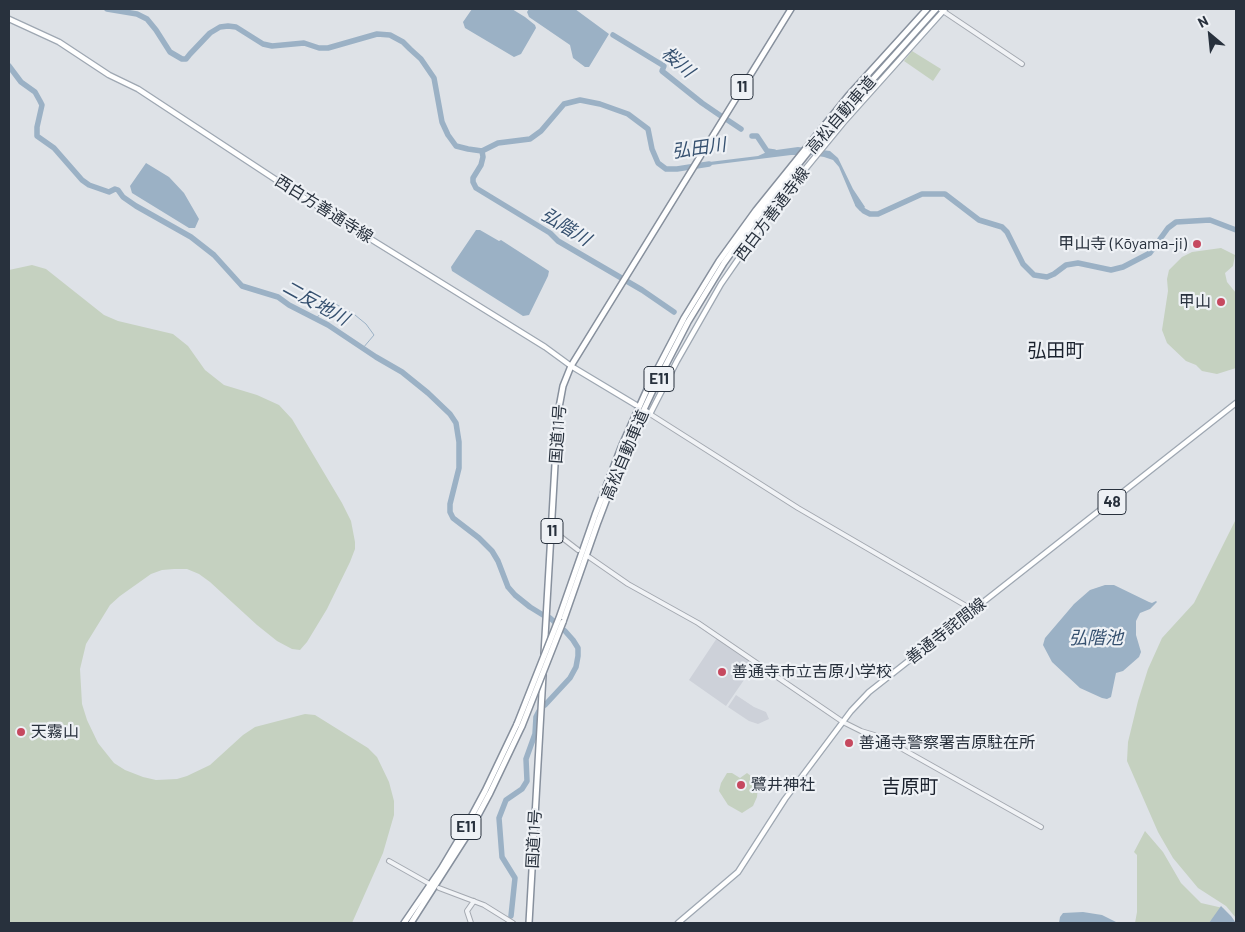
<!DOCTYPE html>
<html>
<head>
<meta charset="utf-8">
<style>
	body { margin:0 }
	#map { position:relative; width:1245px; height:932px; overflow:hidden; background:#dee2e7; font-family:Barlow,sans-serif }
	canvas { display:block }
	.frame { position:absolute; inset:0; border:10px solid #28313d; pointer-events:none }
	.north { position:absolute; left:1185px; top:10px; width:50px; height:50px; -webkit-text-stroke:4px #eef1f5; paint-order:stroke; rotate:332deg; font-size:14px; font-weight:700; line-height:20px; text-align:center; color:#28313d }
	.north::after { content:''; display:block; margin:auto; width:18px; height:22px; background:#28313d; clip-path:polygon(50% 0,100% 100%,50% 72%,0 100%) }
</style>
</head>
<body>
<div id="map">
<canvas width="1245" height="932"></canvas>
<div class="frame"></div>
<div class="north">N</div>
</div>
<script>
const g = document.querySelector('canvas').getContext('2d');
g.lineJoin = 'round';
function fillPath(path, color) {
  g.fillStyle = color;
  g.fill(path, 'evenodd');
}
function toPath(rows) {
  const path = new Path2D();
  for (const r of rows) {
    path.moveTo(r[0], r[1]);
    for (let i = 2; i < r.length; i += 2) path.lineTo(r[i], r[i + 1]);
  }
  return path;
}
function strokePath(path, color, width, dash) {
  g.strokeStyle = color;
  g.lineWidth = width;
  g.lineCap = dash ? 'butt' : 'round';
  g.setLineDash(dash || []);
  g.stroke(path);
}
function drawText(font, color, halo, rows, align = 'center') {
  g.font = font + ' Barlow,"Noto Sans JP",sans-serif';
  g.lineWidth = 4.5;
  g.setLineDash([]);
  g.textBaseline = 'middle';
  g.strokeStyle = halo;
  g.fillStyle = color;
  for (const [text, x, y, turn = 0] of rows) {
    g.save();
    g.translate(x, y);
    g.rotate((+turn || 0) * Math.PI / 180);
    g.textAlign = isNaN(turn) ? turn : align;
    if (halo) g.strokeText(text, 0, 0);
    g.fillText(text, 0, 0);
    g.restore();
  }
}
fillPath(toPath([
	[717,638,755,664,726,706,689,680],
	[736,695,754,707,766,712,769,719,758,724,749,721,728,707]
]), '#cdd1d9');
fillPath(toPath([
	[912,51,941,69,933,81,904,61],
	[1221,248,1235,255,1233,266,1225,273,1227,282,1236,293,1236,368,1217,374,1202,371,1196,365,1186,361,1167,343,1162,330,1168,291,1167,279,1169,270,1182,257,1192,252],
	[32,265,46,269,104,315,118,321,173,334,188,346,205,370,224,385,257,395,279,405,292,419,342,503,351,521,355,542,355,549,350,562,327,609,307,642,300,650,292,649,277,641,257,625,210,582,199,574,187,569,174,569,162,570,151,574,120,596,110,605,86,644,80,669,82,704,87,720,98,743,114,763,125,770,143,777,156,780,177,779,187,776,210,765,243,735,255,727,305,714,315,715,368,748,377,757,389,782,394,801,394,815,383,853,352,923,9,923,9,270],
	[1236,519,1236,918,1226,906,1198,888,1173,858,1158,832,1127,761,1128,742,1138,701,1148,669,1162,638,1194,603],
	[727,773,732,773,740,778,747,773,755,779,758,786,757,797,753,806,742,813,728,805,719,791,721,783],
	[1145,831,1163,852,1181,883,1201,903,1223,908,1236,923,1135,923,1137,912,1137,855,1134,852]
]), '#c5d1c0');
fillPath(toPath([
	[472,9,512,9,525,17,535,25,536,28,521,54,514,57,465,28,463,22],
	[529,9,575,9,609,34,589,67,585,67,573,58,570,45,529,17,527,12],
	[798,147,830,151,838,158,853,189,865,207,860,211,855,205,839,167,833,160,824,157,812,155,791,155,703,166,701,163,758,156,769,151],
	[146,163,169,177,184,193,199,219,195,228,189,228,132,193,130,186],
	[476,230,480,230,499,241,501,240,549,271,548,276,529,315,523,316,452,271,451,267],
	[1105,585,1114,585,1149,602,1152,603,1156,601,1157,602,1150,609,1140,613,1136,621,1136,635,1141,652,1139,657,1123,671,1116,673,1111,697,1107,699,1102,698,1080,688,1052,662,1043,645,1045,638,1074,604,1090,590],
	[1221,906,1231,916,1236,923,1209,923],
	[1083,912,1102,915,1118,923,1059,923,1060,917,1063,913]
]), '#9bb1c5');
strokePath(toPath([
	[315,319,324,311,328,305,332,302,355,315,366,324,374,335,363,348]
]), '#9bb1c5', 1);
strokePath(toPath([
	[107,9,137,14,147,19,156,30,170,52,182,59,186,59,190,54,210,33,220,27,228,26,236,27,263,44,272,46,304,43,319,48,328,48,377,34,390,35,403,42,410,49,421,59,434,78,442,122,448,135,456,146,468,149,482,151,498,143,530,139,541,131,564,104,580,100,600,104,628,114,648,129,652,149,658,163,666,169,677,169,709,164],
	[613,35,664,66,662,71,702,103,721,116],
	[9,66,21,82,35,92,40,101,42,105,37,127,37,136,54,148,82,180,89,185,109,192,115,189,118,190,123,197,136,206,191,237,214,255,242,286,278,297,289,305,328,325,376,357,402,372,428,393,450,414,456,423,459,442,459,468,450,504,450,512,453,518,479,538,492,551,498,561,508,587,515,595,530,607,543,615],
	[726,119,741,129],
	[752,136,757,136,767,151,774,152],
	[482,151,483,157,481,165,473,178,473,182,476,188,550,233,558,241,642,290,674,312],
	[858,205,864,211,870,214,878,214,922,194,945,194,979,220,1002,227,1007,232,1023,264,1034,275,1047,277,1054,274,1066,265,1078,263,1111,270,1123,267,1150,253,1168,228,1176,222,1210,220,1236,230],
	[545,705,570,678,576,667,578,656,578,648,573,640,565,631,550,618],
	[511,916,515,878,502,857,499,818,506,800,522,789,527,781,526,759,535,734,536,717,539,711],
	[508,923,508,922]
]), '#9bb1c5', 5.5);
const minor = toPath([
	[940,9,1022,64],
	[650,414,798,508,968,607,972,611],
	[552,530,578,550],
	[589,557,628,584,698,623,843,722,861,731,881,737,1041,827],
	[389,861,428,883],
	[439,888,484,905,513,923],
	[471,923,467,911,474,901]
]);
const major = toPath([
	[9,19,59,42,109,75,138,89,290,189,545,347,571,366,636,405],
	[646,411,650,414,677,361,721,284,775,206,843,123,945,9],
	[678,923,738,872,785,799,851,711,869,692,1236,403]
]);
const highway = toPath([
	[559,618,595,515,622,445,649,385,684,318,719,261,756,210,848,96,927,9],
	[563,622,598,522,626,448,654,388,688,322,724,263,759,214,813,146,936,9],
	[544,654,558,413,563,386,571,366,791,9],
	[404,923,441,869,463,832,485,791,517,724],
	[411,923,468,834,490,793,522,726],
	[529,923,543,675]
]);
strokePath(minor, '#a4a9b1', 6);
strokePath(major, '#9ea7b2', 7);
strokePath(highway, '#87909d', 8);
strokePath(minor, '#f1f3f6', 4);
strokePath(major, '#fff', 4.5);
strokePath(highway, '#fff', 5);
const highwayBridge = toPath([
	[517,724,559,618],
	[522,726,563,622]
]);
strokePath(highwayBridge, '#87909d', 8, []);
strokePath(highwayBridge, '#fff', 5);
for (const [x, y, r, color] of [
	[1197,244,5,"#c6495f"],
	[1221,302,5,"#c6495f"],
	[722,672,5,"#c6495f"],
	[21,732,5,"#c6495f"],
	[849,743,5,"#c6495f"],
	[741,785,5,"#c6495f"]
]) {
  const dot = new Path2D();
  dot.arc(x, y, r, 0, 2 * Math.PI);
  g.fillStyle = color;
  g.fill(dot);
  strokePath(dot, '#eef1f5', 2);
}
for (const [x, y, w] of [
	[742,87,22],
	[659,379,30],
	[1112,502,28],
	[552,531,22],
	[466,827,30]
]) {
  const box = new Path2D();
  box.roundRect(x - w / 2, y - 12.5, w, 25, 4);
  g.fillStyle = '#eef1f5';
  g.fill(box);
  strokePath(box, '#28313d', 1);
}
drawText('bold 15px', '#28313d', null, [
	["11",742,87],
	["E11",659,379],
	["48",1112,502],
	["11",552,531],
	["E11",466,827]
]);
drawText('16px', '#28313d', '#eef1f5', [
	["高松自動車道",841,115,-49],
	["西白方善通寺線",324,209,32],
	["西白方善通寺線",772,214,-53],
	["国道11号",558,434,-86],
	["高松自動車道",625,455,-67],
	["善通寺詫間線",946,631,-38],
	["国道11号",534,839,-87]
]);
drawText('16px', '#28313d', '#eef1f5', [
	["甲山寺 (Kōyama-ji)",1187,244,"right"],
	["甲山",1211,302,"right"],
	["善通寺市立吉原小学校",732,672],
	["天霧山",31,732],
	["善通寺警察署吉原駐在所",859,743],
	["鷺井神社",751,785]
], 'left');
drawText('italic 18px', '#35506f', '#eef1f5', [
	["桜川",678,62,41],
	["弘田川",699,148,-8],
	["弘階川",566,227,32],
	["二反地川",316,303,29],
	["弘階池",1096,638]
]);
drawText('19px', '#1b222e', '#eef1f5', [
	["弘田町",1056,351],
	["吉原町",910,787]
]);
</script>
</body>
</html>
